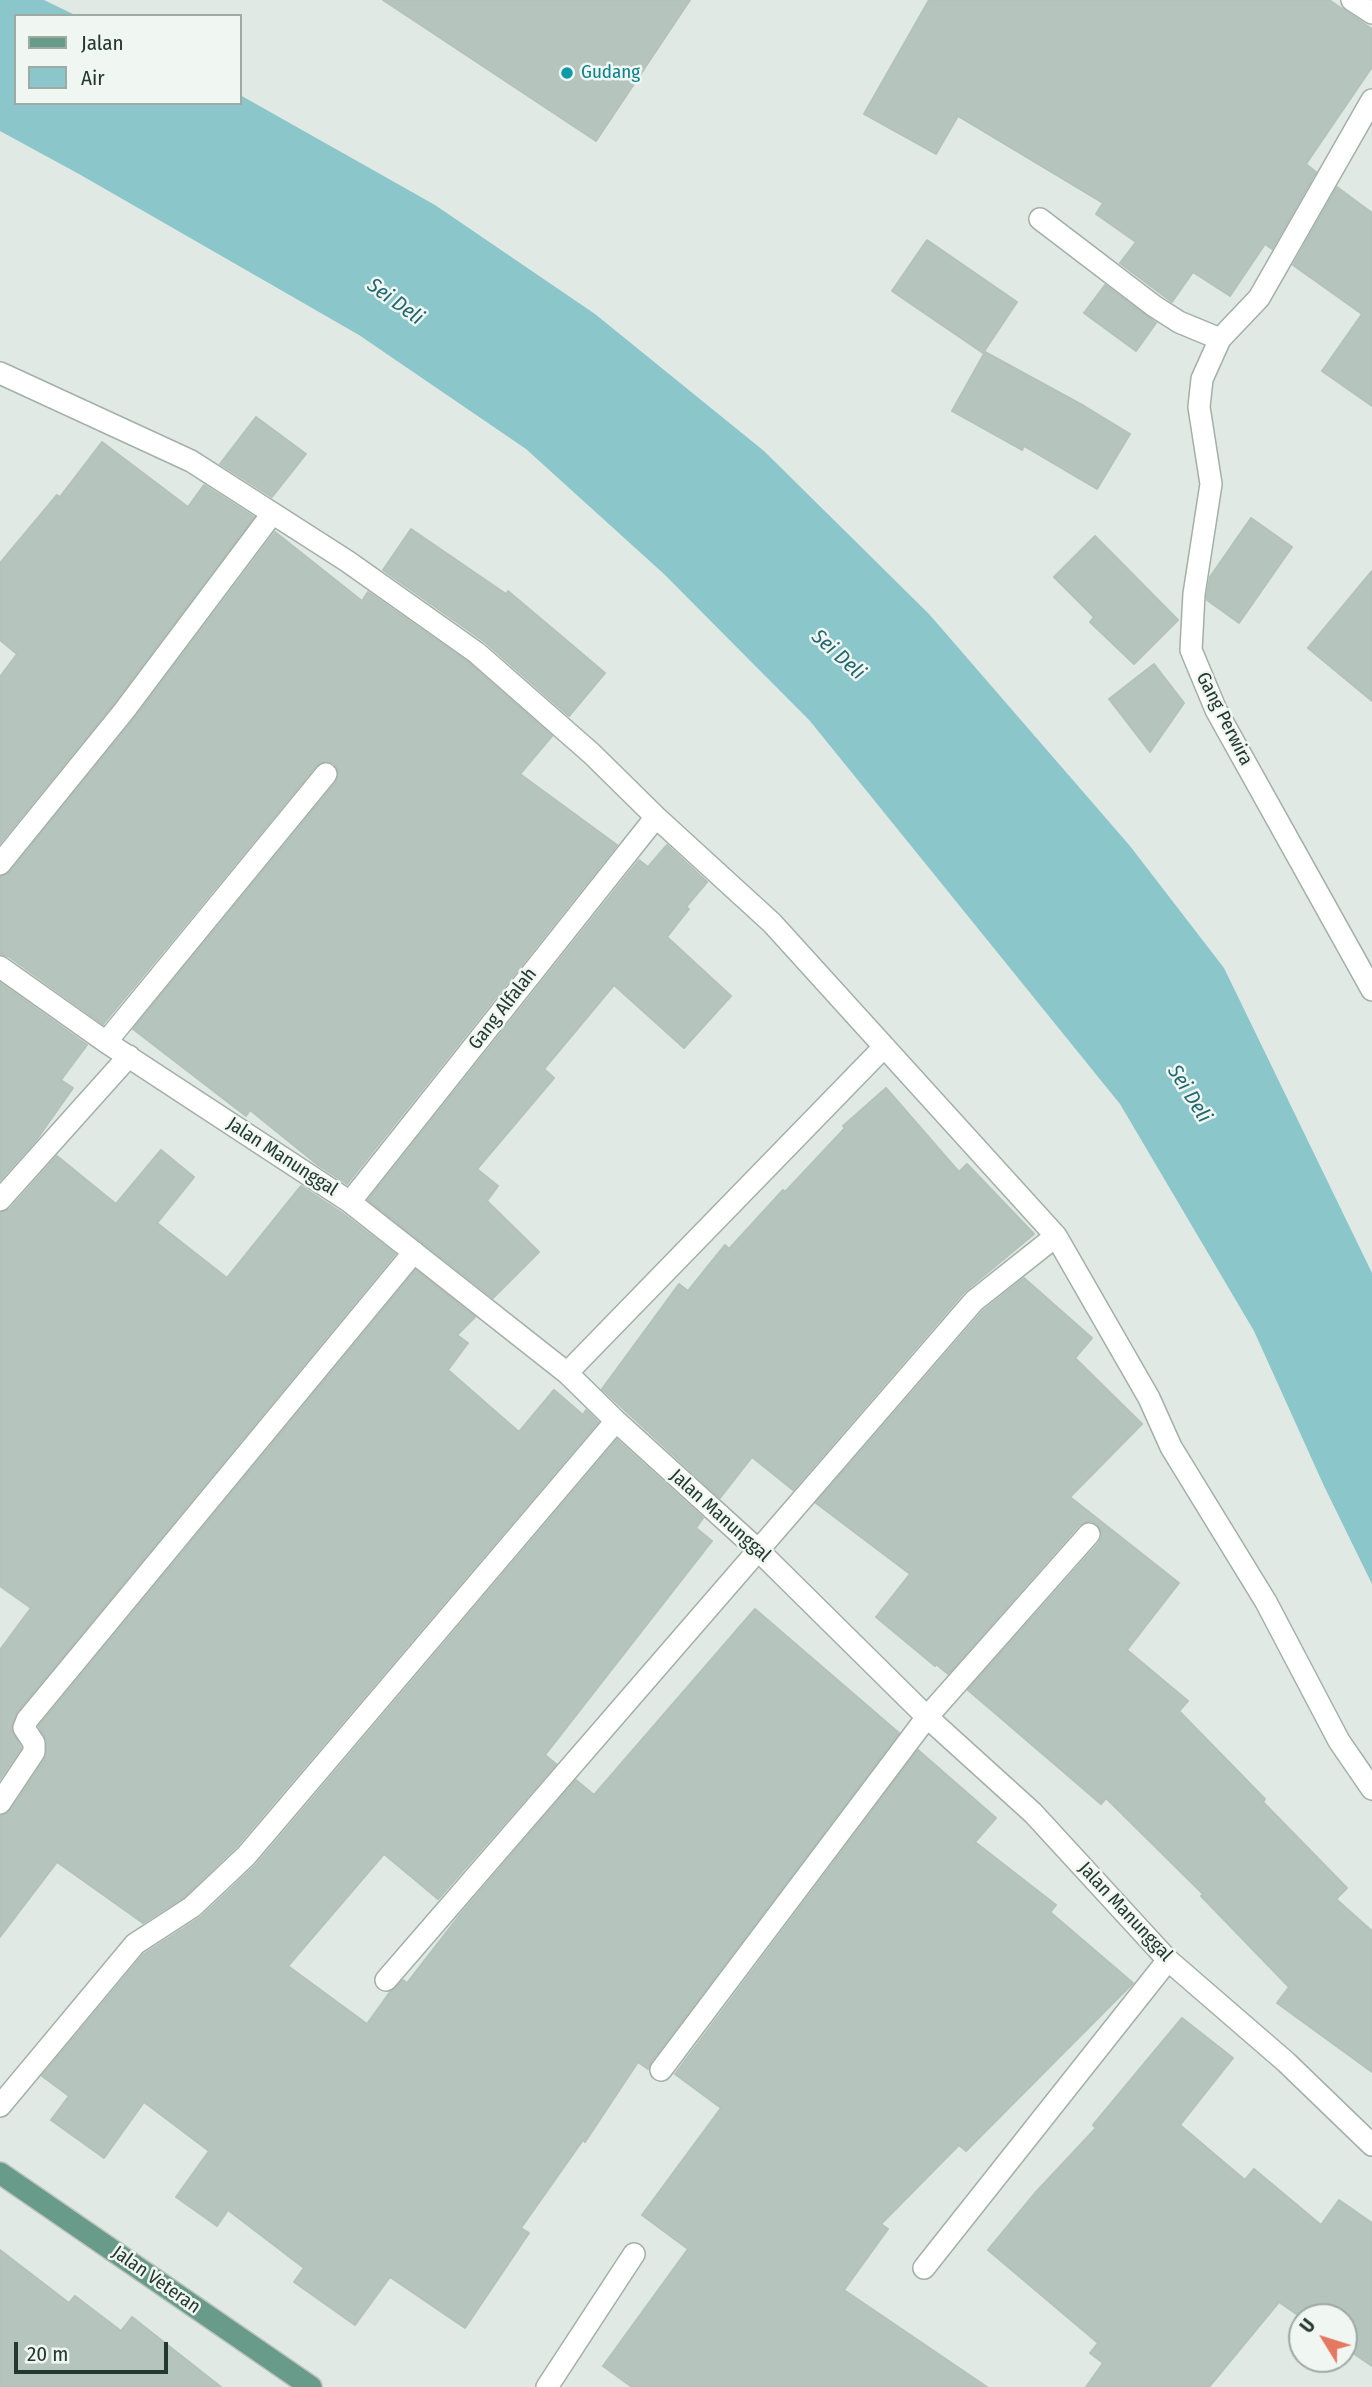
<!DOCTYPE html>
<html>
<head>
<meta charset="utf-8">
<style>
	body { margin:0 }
	#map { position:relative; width:1372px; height:2387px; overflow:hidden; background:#e0e9e4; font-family:"Fira Sans Condensed",sans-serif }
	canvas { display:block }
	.legend { position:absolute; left:14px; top:14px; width:228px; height:91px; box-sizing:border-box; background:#f0f6f2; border:2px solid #9eaaa4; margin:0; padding:9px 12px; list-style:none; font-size:21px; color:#223830 }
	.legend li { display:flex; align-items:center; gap:14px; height:35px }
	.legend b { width:35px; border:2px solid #9eaaa4 }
	.north { position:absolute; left:1288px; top:2303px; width:70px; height:70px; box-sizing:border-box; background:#f0f6f2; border:2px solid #9eaaa4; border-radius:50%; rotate:308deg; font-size:19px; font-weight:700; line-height:28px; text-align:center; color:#223830 }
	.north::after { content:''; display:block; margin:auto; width:24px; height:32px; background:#e67761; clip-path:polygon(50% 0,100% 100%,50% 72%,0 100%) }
	.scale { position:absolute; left:14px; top:2342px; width:154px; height:32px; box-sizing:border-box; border:4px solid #223830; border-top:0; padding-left:9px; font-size:21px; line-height:24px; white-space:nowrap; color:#223830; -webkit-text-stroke:5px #f0f6f2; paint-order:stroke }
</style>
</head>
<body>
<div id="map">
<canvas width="1372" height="2387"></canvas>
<ul class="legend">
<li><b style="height:9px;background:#689b8a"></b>Jalan</li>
<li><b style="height:19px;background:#8bc6ca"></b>Air</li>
</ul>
<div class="north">U</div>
<div class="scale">20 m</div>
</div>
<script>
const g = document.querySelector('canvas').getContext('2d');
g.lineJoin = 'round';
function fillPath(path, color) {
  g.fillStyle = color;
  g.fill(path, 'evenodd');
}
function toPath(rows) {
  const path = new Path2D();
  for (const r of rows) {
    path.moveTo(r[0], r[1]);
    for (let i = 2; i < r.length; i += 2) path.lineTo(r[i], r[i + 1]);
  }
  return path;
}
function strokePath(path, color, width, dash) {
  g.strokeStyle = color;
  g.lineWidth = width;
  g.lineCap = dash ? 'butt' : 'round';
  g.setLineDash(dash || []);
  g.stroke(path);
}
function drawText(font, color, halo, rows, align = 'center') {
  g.font = font + ' "Fira Sans Condensed",sans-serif';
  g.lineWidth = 5;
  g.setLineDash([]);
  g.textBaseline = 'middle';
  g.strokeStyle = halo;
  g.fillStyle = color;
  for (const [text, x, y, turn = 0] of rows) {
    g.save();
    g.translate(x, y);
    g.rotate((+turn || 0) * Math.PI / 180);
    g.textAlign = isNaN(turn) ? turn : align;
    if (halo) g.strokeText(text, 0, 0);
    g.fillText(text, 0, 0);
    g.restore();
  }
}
fillPath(toPath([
	[0,0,44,0,77,16,16,16,16,103,240,103,240,95,435,205,595,314,764,451,929,614,1130,846,1224,968,1372,1273,1372,1584,1324,1486,1254,1331,1120,1104,810,721,664,574,526,449,359,335,79,174,0,131]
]), '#8bc6ca');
const building = toPath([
	[383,0,690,0,596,141,383,0],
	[929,0,1329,0,1372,29,1372,67,1306,164,1316,172,1272,249,1265,244,1230,296,1193,272,1172,302,1120,263,1136,242,1096,214,1103,203,958,116,936,154,864,114,929,0],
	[1337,187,1372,213,1372,406,1322,371,1362,314,1293,265,1337,187],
	[927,240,1017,302,983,353,892,291,927,240],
	[1105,285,1156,323,1136,351,1084,313,1105,285],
	[985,352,1084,406,1130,434,1097,489,1024,446,1022,450,952,411,985,352],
	[256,417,306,454,272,497,220,464,256,417],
	[102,442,188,507,204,485,254,517,114,703,0,843,0,677,17,654,0,640,0,563,57,495,60,497,102,442],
	[1251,518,1292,547,1239,623,1207,600,1207,595,1210,577,1251,518],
	[411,529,506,594,508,591,605,673,569,716,485,642,383,570,411,529],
	[275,532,362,601,368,592,469,663,552,736,520,774,617,845,347,1184,318,1165,250,1110,246,1116,133,1029,336,782,338,770,334,763,322,762,316,766,103,1024,8,956,0,954,0,877,10,872,134,719,275,532],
	[1095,536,1178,620,1134,664,1090,622,1094,617,1054,577,1095,536],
	[1372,571,1372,701,1308,648,1372,571],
	[1154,664,1184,703,1150,752,1109,699,1154,664],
	[667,845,707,882,686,907,689,909,667,937,731,996,684,1048,614,985,544,1069,554,1078,477,1169,498,1186,487,1201,539,1252,493,1298,368,1200,639,860,648,867,667,845],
	[0,983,87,1045,61,1080,73,1088,37,1139,0,1180,0,983],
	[886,1088,959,1172,967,1164,1034,1234,964,1292,793,1490,752,1457,720,1498,602,1389,679,1284,688,1291,725,1245,729,1249,783,1190,785,1192,845,1128,843,1126,886,1088],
	[161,1150,194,1177,157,1223,227,1278,301,1186,342,1213,395,1254,17,1712,11,1729,21,1748,0,1779,0,1650,31,1608,0,1586,0,1213,10,1209,57,1156,116,1204,161,1150],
	[416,1270,475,1317,457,1335,468,1343,448,1370,519,1432,554,1390,583,1415,586,1410,598,1422,236,1847,184,1897,143,1923,57,1862,0,1937,0,1816,11,1810,45,1759,47,1742,39,1726,416,1270],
	[1024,1278,1092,1338,1075,1358,1142,1424,1070,1497,1179,1583,1127,1650,1188,1701,1179,1711,1265,1799,1263,1802,1347,1888,1336,1899,1372,1931,1372,2072,1277,2003,1289,1987,1201,1896,1203,1894,1106,1798,1101,1804,968,1690,1099,1543,1102,1536,1098,1525,1091,1521,1079,1525,948,1674,936,1664,935,1666,876,1617,910,1574,816,1503,983,1311,1024,1278],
	[617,1440,703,1518,696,1528,712,1541,545,1755,556,1764,438,1899,384,1854,288,1966,367,2024,390,1992,403,1980,407,1983,459,1916,576,1780,594,1795,755,1609,899,1733,651,2062,648,2069,638,2062,585,2142,583,2140,521,2228,529,2233,465,2328,390,2277,355,2325,294,2282,304,2268,228,2210,217,2226,176,2197,209,2151,144,2102,104,2158,51,2120,69,2096,42,2076,144,1954,201,1917,256,1865,617,1440],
	[918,1750,996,1818,975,1842,1056,1905,1050,1912,1133,1983,966,2151,959,2145,881,2224,888,2229,844,2290,987,2387,632,2387,603,2366,688,2249,642,2215,721,2108,675,2074,918,1750],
	[1182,2018,1233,2058,1180,2125,1245,2180,1254,2169,1321,2225,1339,2200,1372,2223,1372,2366,1344,2347,1344,2317,1302,2318,1279,2302,1209,2387,1086,2387,1103,2363,1090,2353,1098,2343,988,2250,1036,2192,1096,2128,1093,2125,1182,2018],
	[0,2250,69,2303,75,2296,121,2331,132,2317,221,2387,0,2387,0,2250]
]);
fillPath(building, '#b5c4bd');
strokePath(building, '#b3c2ba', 2);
const service = toPath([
	[547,2387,634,2254]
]);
const minor = toPath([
	[1352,0,1372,13],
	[1040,219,1154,306,1179,322,1220,339,1259,298,1372,100],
	[1220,339,1202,379,1199,407,1211,484,1194,594,1191,650,1216,710,1372,990],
	[0,373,191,461,347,561,477,653,592,754,656,817,772,923,1056,1236,1149,1398,1171,1447,1266,1602,1339,1741,1372,1789],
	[0,864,124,711,272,514],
	[0,967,106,1042,350,1202,567,1373,616,1421,758,1550,927,1717,1033,1813,1168,1960,1286,2062,1372,2145],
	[106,1042,326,774],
	[0,1200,129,1056],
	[350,1202,656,817],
	[567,1373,884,1047],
	[0,1803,34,1752,34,1743,24,1728,27,1720,414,1252],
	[386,1980,974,1301,1056,1236],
	[661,2070,927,1717,1089,1534],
	[0,2106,135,1944,192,1907,246,1856,616,1421],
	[924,2268,1168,1960]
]);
const primary = toPath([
	[0,2173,311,2387]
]);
strokePath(service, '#a3b0aa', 24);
strokePath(minor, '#a3b0aa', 24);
strokePath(primary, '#bdc3c1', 24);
strokePath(service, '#fff', 21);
strokePath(minor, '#fff', 21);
strokePath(primary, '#689b8a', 21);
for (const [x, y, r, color] of [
	[567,73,7,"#0f9aa8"]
]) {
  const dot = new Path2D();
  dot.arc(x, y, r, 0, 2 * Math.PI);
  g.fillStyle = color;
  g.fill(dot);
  strokePath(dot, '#f0f6f2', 2.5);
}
drawText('19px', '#0d838f', '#f0f6f2', [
	["Gudang",581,73]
], 'left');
drawText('19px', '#223830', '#f0f6f2', [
	["Gang Perwira",1224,719,63],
	["Gang Alfalah",503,1009,-52],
	["Jalan Manunggal",282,1157,33],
	["Jalan Manunggal",720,1516,42],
	["Jalan Manunggal",1125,1912,47],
	["Jalan Veteran",156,2280,35]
]);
drawText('italic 21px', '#21676e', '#f0f6f2', [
	["Sei Deli",395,302,36],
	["Sei Deli",838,655,42],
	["Sei Deli",1189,1094,58]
]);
</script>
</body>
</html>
